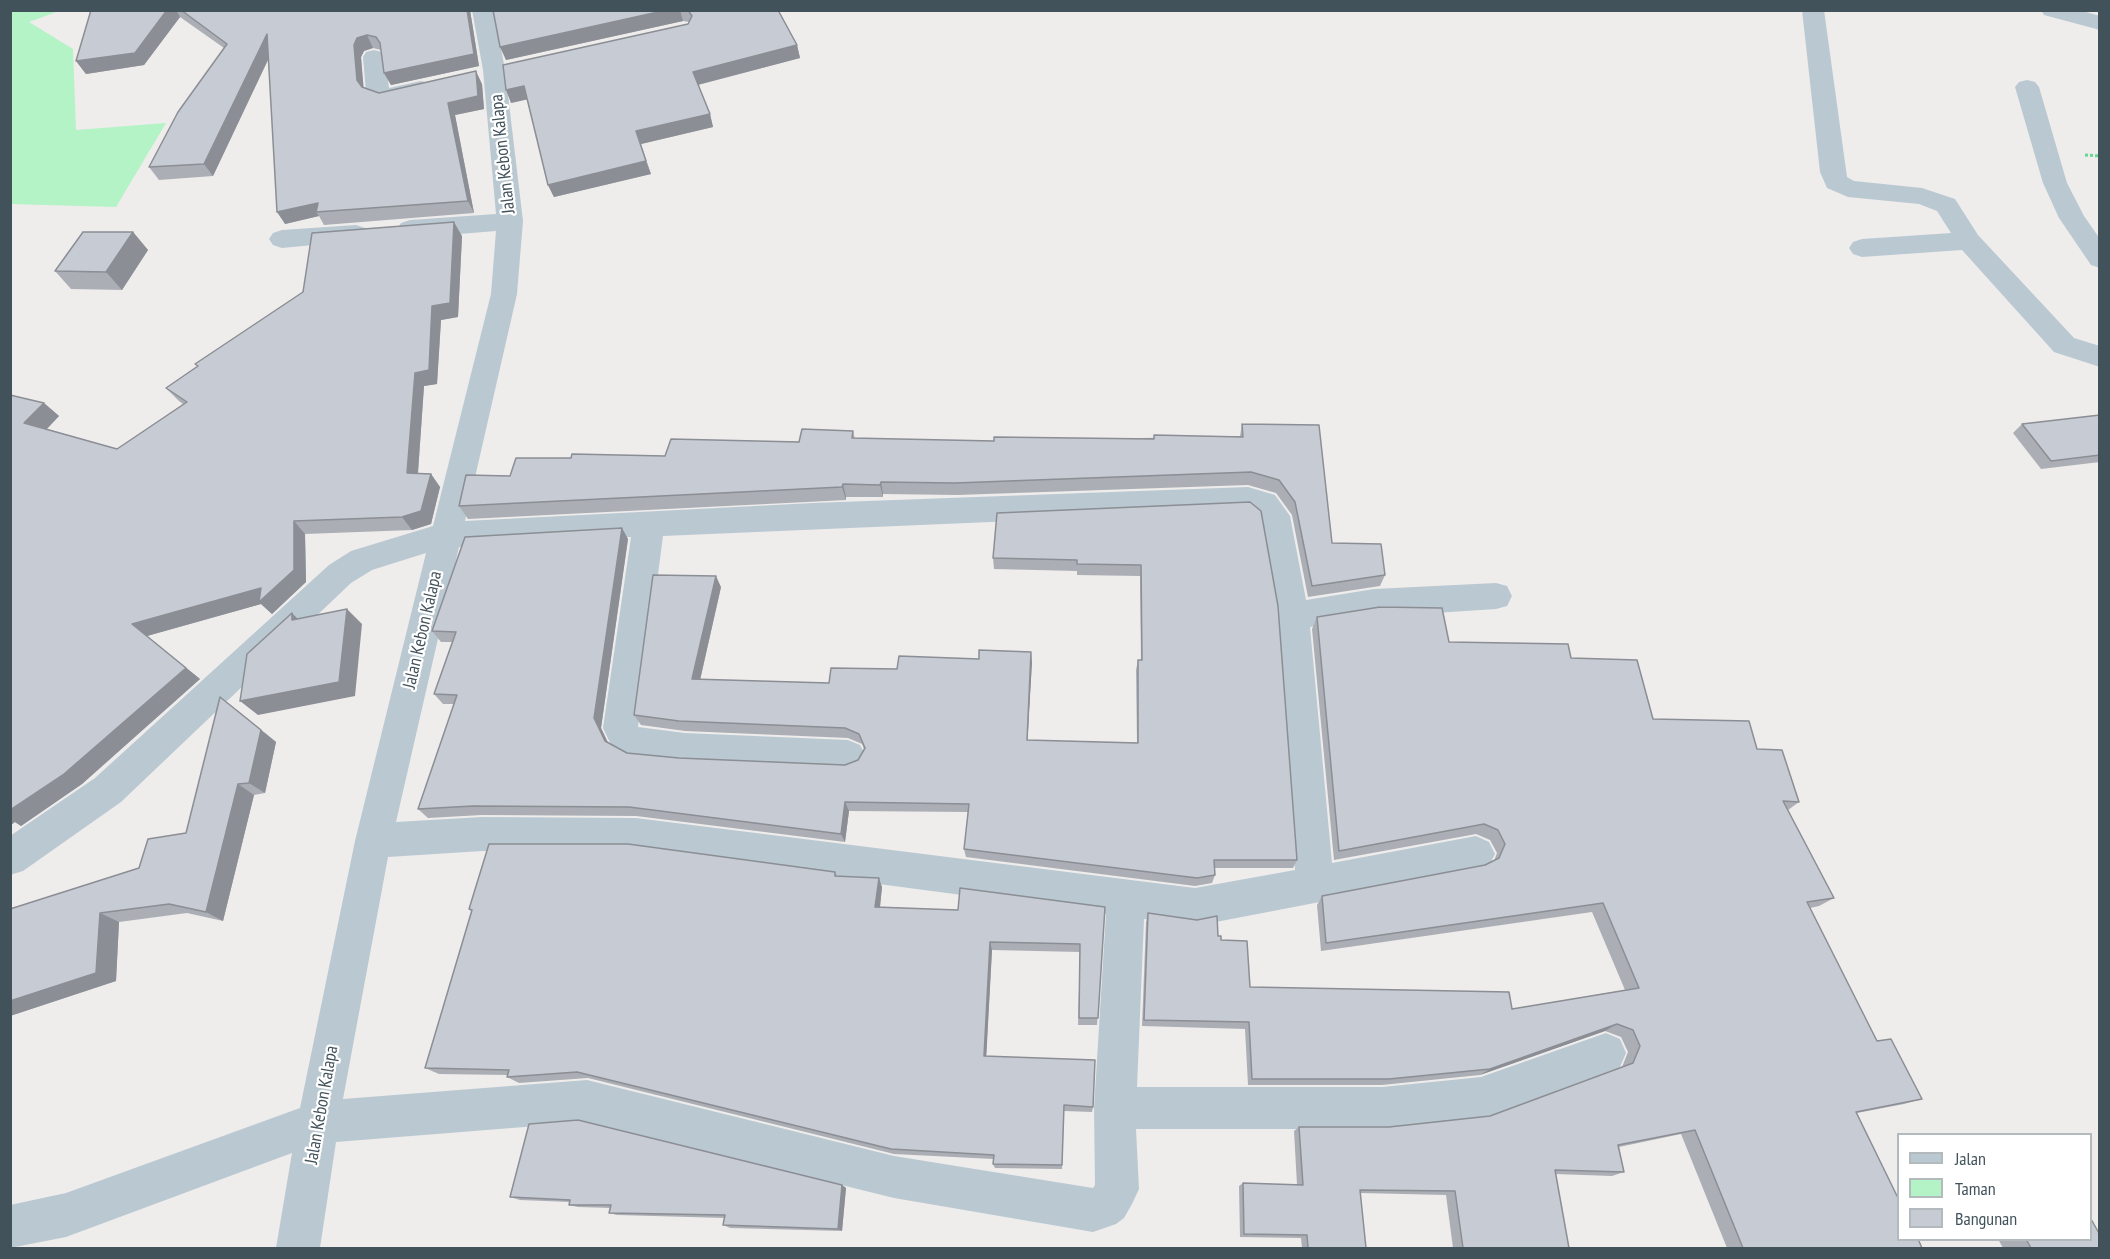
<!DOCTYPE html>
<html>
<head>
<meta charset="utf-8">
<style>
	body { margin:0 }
	#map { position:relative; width:2110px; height:1259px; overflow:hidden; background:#efecec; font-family:"PT Sans Narrow",sans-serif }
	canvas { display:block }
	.frame { position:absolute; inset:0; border:12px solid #42525b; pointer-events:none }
	.legend { position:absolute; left:1897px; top:1133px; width:195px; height:108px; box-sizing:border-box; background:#fff; border:2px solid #b3babd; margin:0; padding:8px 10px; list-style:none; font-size:18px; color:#42525b }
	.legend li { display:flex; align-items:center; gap:12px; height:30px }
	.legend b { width:30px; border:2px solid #b3babd }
</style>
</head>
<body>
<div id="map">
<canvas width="2110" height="1259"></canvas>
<div class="frame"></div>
<ul class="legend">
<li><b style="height:8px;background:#bac9d1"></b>Jalan</li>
<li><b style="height:16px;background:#b3f3c6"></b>Taman</li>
<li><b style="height:16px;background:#c7cbd3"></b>Bangunan</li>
</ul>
</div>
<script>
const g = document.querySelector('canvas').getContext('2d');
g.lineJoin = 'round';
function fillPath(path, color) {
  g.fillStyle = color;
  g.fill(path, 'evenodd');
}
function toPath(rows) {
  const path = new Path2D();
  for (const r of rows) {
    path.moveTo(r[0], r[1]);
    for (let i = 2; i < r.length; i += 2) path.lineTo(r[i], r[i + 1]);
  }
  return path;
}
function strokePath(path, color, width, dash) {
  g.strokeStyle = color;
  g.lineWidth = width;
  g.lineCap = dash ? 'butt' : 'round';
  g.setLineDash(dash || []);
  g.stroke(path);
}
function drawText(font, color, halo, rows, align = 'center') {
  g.font = font + ' "PT Sans Narrow",sans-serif';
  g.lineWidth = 4.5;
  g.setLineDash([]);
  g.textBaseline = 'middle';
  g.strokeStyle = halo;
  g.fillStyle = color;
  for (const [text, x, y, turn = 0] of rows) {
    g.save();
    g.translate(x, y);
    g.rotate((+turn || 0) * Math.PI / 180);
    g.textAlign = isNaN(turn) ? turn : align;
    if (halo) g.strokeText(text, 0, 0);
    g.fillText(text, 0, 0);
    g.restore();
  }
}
fillPath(toPath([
	[11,10,59,11,29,22,73,49,76,130,166,123,116,207,11,204]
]), '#b3f3c6');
strokePath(toPath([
	[2085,155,2100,156]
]), '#68d595', 3, [3, 2]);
fillPath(toPath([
	[472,10,494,10,505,70,523,221,517,294,465,521,813,503,1248,487,1275,495,1290,516,1306,600,1374,589,1496,583,1507,586,1512,596,1507,606,1496,609,1374,617,1310,627,1332,863,1476,836,1489,842,1495,854,1489,866,1476,872,1195,926,1144,919,1137,1087,1382,1087,1481,1077,1606,1033,1620,1039,1626,1053,1620,1067,1481,1119,1382,1129,1136,1129,1139,1189,1132,1204,1124,1218,1116,1224,1093,1232,894,1198,587,1122,336,1142,320,1248,276,1248,292,1153,66,1237,10,1248,10,1205,66,1193,300,1108,355,841,426,553,372,570,351,583,121,802,23,871,10,875,10,836,95,778,329,565,351,551,433,526,491,294,496,231,410,238,401,235,397,229,401,223,410,220,496,214,483,70,472,10],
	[1248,511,1260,521,1277,616,1295,870,1195,888,636,818,482,817,396,822,459,547,631,537,603,728,613,749,622,755,634,760,685,765,848,772,860,767,866,756,860,745,848,740,685,733,638,727,663,536,1248,511],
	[482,851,636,852,1106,914,1094,1108,1095,1185,1093,1188,894,1156,587,1080,343,1099,388,857,482,851],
	[1802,10,1824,10,1847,177,1854,181,1922,188,1955,199,1978,235,2074,338,2100,346,2100,367,2054,352,1962,250,1862,257,1853,254,1849,248,1853,242,1862,239,1951,233,1937,211,1919,204,1848,197,1827,188,1820,172,1802,10],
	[2041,10,2079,10,2100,16,2100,30,2044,15,2041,10],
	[374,50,382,52,385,57,389,88,421,81,429,83,433,88,429,93,382,103,374,101,366,92,363,57,366,52,374,50],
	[2027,80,2035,82,2039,87,2067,183,2084,216,2100,239,2100,268,2091,265,2059,218,2043,183,2015,87,2019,82,2027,80],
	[356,225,365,228,369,234,365,240,282,248,273,245,269,239,273,233,282,230,356,225]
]), '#bac9d1');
fillPath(toPath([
	[91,10,470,10,479,66,391,85,384,73,381,50,373,48,364,51,361,57,363,87,379,93,482,84,484,109,455,115,474,213,324,225,319,216,285,224,268,60,213,176,159,180,149,167,224,48,180,17,144,65,86,74,76,61],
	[493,10,778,10,797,45,800,58,698,85,710,114,713,127,641,144,651,174,554,197,548,185,527,99,511,103,688,24,689,22,683,21,506,60],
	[133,232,148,250,122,290,71,289,55,271],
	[462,236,458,317,441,320,437,384,424,386,418,473,431,474,440,487,431,524,412,530,305,534,306,582,272,614,261,604,147,636,200,679,82,784,21,826,15,822,44,403,59,416,47,429,117,449,183,404,179,401,166,388,198,366,195,364],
	[2100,415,2100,462,2041,469,2013,433,2022,424],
	[1242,424,1332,543,1385,575,1380,586,1308,597,1292,515,1276,493,1248,485,957,495,883,494,883,497,846,497,846,500,468,519,459,506,510,476,571,458,665,456,799,442,853,431,855,439,994,441,1240,436],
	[1250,502,1297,860,1293,868,1215,868,1215,875,1212,883,1195,886,966,857,964,849,968,812,849,811,845,842,636,816,482,815,428,818,418,809,454,704,443,704,434,694,452,642,441,642,432,631,628,539,601,728,608,743,627,753,679,758,845,765,858,760,864,749,862,744,848,738,685,731,641,725,634,715,721,587,700,680,829,683,897,669,1032,662,1027,740,1137,743,1136,670,1138,660,1141,660,1140,576,1077,575,1077,571,994,569,993,558],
	[1317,617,1449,642,1571,658,1653,719,1757,749,1799,802,1788,810,1834,898,1819,906,1810,908,1877,1041,1922,1099,1904,1104,1857,1113,1922,1248,1727,1248,1681,1134,1619,1147,1624,1172,1612,1176,1555,1174,1569,1248,1453,1248,1446,1195,1360,1193,1366,1248,1302,1248,1301,1238,1240,1237,1239,1186,1243,1183,1297,1185,1294,1131,1299,1127,1389,1127,1490,1116,1622,1067,1628,1052,1621,1037,1605,1031,1480,1075,1382,1085,1248,1085,1245,1029,1142,1026,1146,922,1148,913,1218,936,1250,987,1512,1009,1625,990,1592,912,1321,951,1317,905,1322,896,1485,865,1494,861,1497,853,1490,840,1476,834,1334,860,1312,629],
	[236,709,276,742,265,793,254,795,223,921,187,913,119,922,116,981,10,1016,10,909,139,868,186,833],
	[835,872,837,876,882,887,880,907,958,910,1105,907,1097,1025,1078,1025,1080,952,992,950,986,1056,1093,1107,1092,1112,1064,1111,1062,1169,995,1168,993,1164,993,1159,894,1154,588,1078,519,1083,507,1077,507,1075,439,1074,425,1068,472,912,469,909],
	[842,1185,846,1188,842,1231,730,1228,723,1225,725,1218,617,1215,609,1213,610,1208,578,1207,569,1205,570,1202,520,1200,510,1197],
	[1998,1239,2091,1239,2100,1248,2003,1248]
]), '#abafb5');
fillPath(toPath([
	[167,10,176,10,180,17,144,65,86,74,76,61],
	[467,10,470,10,479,66,391,85,384,73],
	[667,10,680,10,683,21,506,60,500,47],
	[267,34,274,47,213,176,204,164],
	[367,35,373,48,364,51,361,57,364,92,357,80,354,45,357,38],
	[797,45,800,58,697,85,693,72],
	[476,71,482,84,484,109,455,115,474,213,468,201,448,103],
	[524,86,529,99,511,103,506,90],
	[710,114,713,127,641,144,636,131],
	[646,161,651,174,554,197,548,185],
	[318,203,316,212,319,216,285,224,277,212],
	[454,222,462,236,458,317,441,320,437,384,424,386,417,486,407,473,415,373],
	[133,232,148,250,122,290,106,272],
	[44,403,59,416,40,436,24,423],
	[431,474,440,487,431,524,412,530,402,517],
	[881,482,883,494,883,497,880,485],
	[843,484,846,497,846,500,842,487],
	[294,521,305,534,306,582,272,614,261,604,147,636,200,679,82,784,21,826,15,822,10,826,10,810,132,624],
	[622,528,628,539,601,728,612,751,605,741,594,718],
	[716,576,721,587,698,689,692,679],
	[347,609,362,624,355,696,258,715,240,701],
	[292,613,307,628,292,620],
	[1031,652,1032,662,1027,750,1027,740],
	[220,697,276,742,265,793,249,783],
	[238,784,254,795,223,921,206,912],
	[845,802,849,811,845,842,841,834],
	[879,878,882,887,879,916,875,907],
	[100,913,119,922,116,981,10,1016,10,1001],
	[990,942,992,950,986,1062,984,1056],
	[1617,1024,1605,1031,1480,1075,1490,1069],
	[842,1185,846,1188,842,1231,838,1229]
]), '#8b8e94');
const building = toPath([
	[91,10,167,10,135,53,76,61,91,10],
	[181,10,467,10,474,54,384,73,380,43,376,37,367,35,357,38,354,45,357,80,362,87,379,93,476,71,478,96,448,103,468,201,316,212,318,203,277,212,267,34,204,164,149,167,178,112,227,44,181,10],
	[493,10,667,10,500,47,493,10],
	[688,10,778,10,797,45,693,72,710,114,636,131,646,161,548,185,524,86,506,90,503,65,688,24,692,16,688,10],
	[454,222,450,303,432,306,429,370,415,373,407,473,431,474,421,511,402,517,294,521,294,570,259,602,261,588,132,624,186,668,64,774,10,810,10,395,44,403,24,423,117,449,187,402,166,388,198,366,195,364,303,292,312,233,454,222],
	[83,232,133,232,106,272,55,271,83,232],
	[2100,415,2100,455,2051,461,2022,424,2100,415],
	[1242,424,1319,425,1332,543,1381,544,1385,575,1312,586,1295,502,1279,480,1251,472,955,483,881,482,880,485,843,484,842,487,459,506,466,475,510,476,516,458,571,458,572,454,665,456,671,439,799,442,802,429,853,431,852,438,994,441,994,437,1154,439,1154,435,1243,437,1242,424],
	[1250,502,1261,511,1278,606,1297,860,1214,860,1215,875,1197,878,964,849,969,804,845,802,841,834,629,807,473,806,418,809,457,695,434,694,456,632,432,631,465,537,622,528,594,718,605,741,627,753,679,758,845,765,858,760,865,748,859,734,845,728,679,721,634,715,653,575,716,576,692,679,829,683,831,668,897,669,899,656,979,659,979,650,1031,652,1027,740,1138,743,1138,660,1142,660,1141,565,1077,564,1077,560,993,558,997,513,1250,502],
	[1380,607,1442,608,1449,642,1568,644,1571,658,1637,660,1653,719,1749,721,1757,749,1782,750,1799,802,1783,801,1834,898,1807,902,1877,1041,1891,1039,1922,1099,1856,1112,1899,1200,1899,1239,1918,1239,1922,1248,1743,1248,1695,1130,1618,1145,1624,1172,1555,1170,1569,1248,1463,1248,1455,1191,1360,1190,1366,1248,1308,1248,1307,1235,1244,1234,1243,1183,1303,1185,1299,1127,1389,1127,1490,1116,1633,1063,1640,1046,1633,1030,1617,1024,1490,1069,1389,1079,1252,1079,1249,1022,1144,1020,1148,913,1197,920,1217,916,1218,936,1221,936,1221,940,1247,941,1250,987,1509,992,1512,1009,1639,988,1603,903,1326,943,1322,896,1485,865,1499,858,1505,844,1498,830,1484,824,1339,851,1317,617,1380,607],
	[347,609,339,682,240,701,247,654,292,613,292,620,347,609],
	[220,697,261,730,249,783,238,784,206,912,169,904,100,913,96,973,10,1001,10,909,139,868,148,839,186,833,220,697],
	[489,844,628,844,835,872,835,876,879,878,875,907,958,910,960,888,1105,907,1098,1018,1079,1018,1080,944,990,942,984,1056,1095,1060,1093,1107,1064,1105,1062,1165,993,1164,994,1155,891,1149,577,1072,507,1077,509,1070,425,1068,472,910,469,909,489,844],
	[578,1120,842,1185,838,1229,723,1225,725,1215,609,1213,611,1205,569,1205,570,1200,510,1197,529,1124,578,1120],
	[2091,1219,2100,1235,2100,1248,2031,1248,2026,1239,2091,1239,2091,1219]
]);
fillPath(building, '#c7cbd3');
strokePath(building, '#8b8e94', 1.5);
drawText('18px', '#42525b', '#fff', [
	["Jalan Kebon Kalapa",503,154,-96],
	["Jalan Kebon Kalapa",423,630,-77],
	["Jalan Kebon Kalapa",322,1105,-80]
]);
</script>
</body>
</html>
